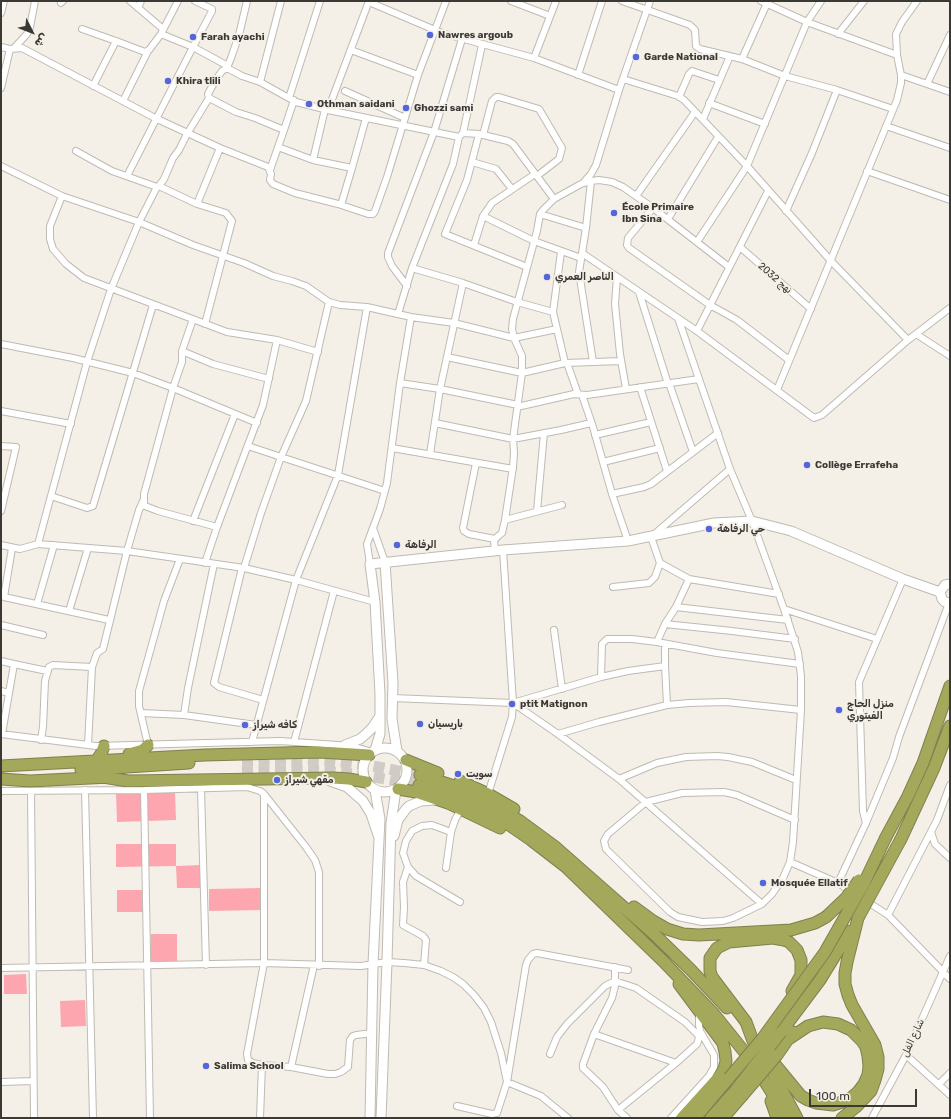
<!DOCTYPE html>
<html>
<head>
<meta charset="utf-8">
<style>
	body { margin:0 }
	#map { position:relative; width:951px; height:1119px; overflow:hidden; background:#f5f0e7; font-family:Rubik,"Noto Naskh Arabic",sans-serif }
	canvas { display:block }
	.frame { position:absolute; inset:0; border:2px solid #3b3936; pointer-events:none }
	.north { position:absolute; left:12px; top:12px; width:40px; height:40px; -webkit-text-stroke:3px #f5f0e7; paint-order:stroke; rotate:132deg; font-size:11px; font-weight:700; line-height:16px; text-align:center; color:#3b3936 }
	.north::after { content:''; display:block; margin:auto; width:14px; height:18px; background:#3b3936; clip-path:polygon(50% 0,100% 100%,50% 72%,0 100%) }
	.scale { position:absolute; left:809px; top:1089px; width:108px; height:18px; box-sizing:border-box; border:2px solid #3b3936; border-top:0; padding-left:5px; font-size:12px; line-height:14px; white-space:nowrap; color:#3b3936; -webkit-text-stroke:3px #f5f0e7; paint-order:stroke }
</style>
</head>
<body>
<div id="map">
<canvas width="951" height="1119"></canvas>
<div class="frame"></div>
<div class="north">ش</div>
<div class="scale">100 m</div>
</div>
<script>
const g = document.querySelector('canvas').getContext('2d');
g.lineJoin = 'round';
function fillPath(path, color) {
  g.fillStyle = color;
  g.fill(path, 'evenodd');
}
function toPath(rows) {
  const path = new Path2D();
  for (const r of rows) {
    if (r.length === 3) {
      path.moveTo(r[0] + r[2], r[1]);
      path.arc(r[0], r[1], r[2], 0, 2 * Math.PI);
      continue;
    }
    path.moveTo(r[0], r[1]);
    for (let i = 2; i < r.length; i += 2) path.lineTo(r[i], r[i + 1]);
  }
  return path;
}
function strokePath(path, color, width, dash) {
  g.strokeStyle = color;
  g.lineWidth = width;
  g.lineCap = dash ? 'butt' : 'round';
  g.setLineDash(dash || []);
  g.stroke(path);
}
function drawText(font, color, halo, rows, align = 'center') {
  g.font = font + ' Rubik,"Noto Naskh Arabic",sans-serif';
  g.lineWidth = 4;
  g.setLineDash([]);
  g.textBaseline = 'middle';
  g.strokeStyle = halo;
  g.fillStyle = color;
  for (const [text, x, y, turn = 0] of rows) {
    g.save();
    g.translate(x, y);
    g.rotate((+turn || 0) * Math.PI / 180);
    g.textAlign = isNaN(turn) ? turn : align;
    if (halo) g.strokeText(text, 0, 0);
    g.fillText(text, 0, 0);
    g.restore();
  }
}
fillPath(toPath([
	[175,792,176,820,117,822,116,793],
	[116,844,176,844,176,866,201,865,201,888,177,888,176,866,116,867],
	[261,888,262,910,209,911,209,889],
	[117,890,142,890,143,912,117,912],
	[151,934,177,934,177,961,151,961],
	[26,974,27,994,4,994,4,975],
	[85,1000,86,1026,61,1027,60,1001]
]), '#fda6af');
strokePath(toPath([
	[242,761,290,759,333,761,362,764,420,775],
	[242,771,293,770,334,772,362,775,419,785]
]), '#d0cbc4', 11, [11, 5.5]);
const street = toPath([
	[130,1,163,29],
	[195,1,212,9,212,11,193,47,228,66],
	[247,1,239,35,231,58,227,68,222,71,215,81,208,94,209,98,236,112,255,118,284,130,294,100],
	[511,1,550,16],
	[622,1,690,25,695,30,696,46,700,49,742,59,785,76,837,90,893,109],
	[761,1,807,22,897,55],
	[369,2,442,33,534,58,619,90],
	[61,3,63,1],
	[138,8,141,1],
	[1,13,4,1],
	[82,29,116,41,145,52,149,50,161,34,178,1],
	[838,34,864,1],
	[1,47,10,49,22,48,155,118,220,148,268,167,271,174,270,180,273,184,295,193,338,204,368,214,373,214,375,211,387,177,418,75,446,1],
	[15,47,27,34,30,27,35,1],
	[351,50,418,75],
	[534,58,556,1],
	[742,59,768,1],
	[227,68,242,76,260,82,296,102,328,110,459,137],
	[578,75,602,1],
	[901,75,950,92],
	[623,79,678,96,684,100,747,166,831,261,908,340],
	[260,82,281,1],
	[927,84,950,35],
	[93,86,116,41],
	[1,88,10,49],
	[345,91,405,118],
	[679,97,689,74,692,71,719,80],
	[289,98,320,1],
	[123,101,148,51],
	[709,103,765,124],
	[328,110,369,1],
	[703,119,730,56],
	[886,126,950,148],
	[463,133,479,134,508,141,513,144,554,199],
	[479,134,467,180,445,234,527,267],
	[483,135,492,101,496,97,499,97,539,109,562,148,559,159,537,176],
	[278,147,313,160,352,168,366,118],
	[76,151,112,171,157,187,159,186,164,179,173,158,179,150,187,134,209,98],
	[313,160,325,109],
	[472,162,496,169,512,189],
	[1,166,62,196,139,222,193,245,244,263,273,276,292,281,306,286,329,302,340,305,367,307,411,317,454,323,514,338,557,329],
	[270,170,284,130],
	[867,171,950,200],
	[127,176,193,47,161,34],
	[591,181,586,228,579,272,593,362],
	[584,182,591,174,596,165,619,90,650,1],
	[159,186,197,204,226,213,232,221,205,324],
	[62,196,50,226,50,239,53,249,66,264,84,278,227,332,277,340,318,352],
	[636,196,695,112],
	[197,204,220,148],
	[341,205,352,168],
	[653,208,628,238,627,245,629,248,710,305,737,320,789,360],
	[786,211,812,153,837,90],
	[540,214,586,228],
	[483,216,534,241,581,258],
	[668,219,718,137],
	[697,242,747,166,807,22,821,1],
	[474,245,483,216,492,203,535,174],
	[740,247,811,309],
	[582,253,697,331,814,418,822,415,908,340,950,308],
	[412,268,463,283,517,302,553,312],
	[617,277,615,304,620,354,626,389],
	[407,286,392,266,388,257,388,253,434,132,462,39],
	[639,292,668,384],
	[329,302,306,401,281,457,385,491],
	[398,314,412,268,453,164,459,137,463,133,482,45],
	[193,319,182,351,182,362,173,388,144,494,144,503,145,506,158,511,217,527],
	[697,331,768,191],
	[916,334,950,356],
	[1,344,73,358,133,373,173,388,257,423],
	[182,351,213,364,269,379],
	[447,357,522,373,565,363,553,312,561,252],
	[565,363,621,361],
	[567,363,578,394],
	[400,383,440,389,518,405],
	[669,383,693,452],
	[640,387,667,471],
	[777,390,897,100,901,83,901,75,897,55,896,34,902,22,917,1],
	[582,395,593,427,612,494,628,541],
	[517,407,574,394,587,395,699,379],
	[1,411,71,424],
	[435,423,513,439,561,430,591,423],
	[595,435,651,422],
	[1,446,16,447,1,511],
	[392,448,513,469],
	[430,454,440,389,463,283],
	[603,462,660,448],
	[476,463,463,528,464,531,469,534,495,539],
	[730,469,651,537,660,563,689,579,779,594],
	[612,494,644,487,651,484,718,433],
	[51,496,87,508,93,506,153,305],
	[537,511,544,433],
	[505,520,562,505],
	[193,521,235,414],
	[373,528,385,562],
	[38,544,87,362,111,289,139,222,157,187],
	[1,545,20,549,38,544,127,551,244,568,296,580,375,602],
	[12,548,4,597,109,620],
	[503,550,513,703,558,734,619,779,762,904,772,894,783,878,790,862,793,842,801,710,801,676,798,652,784,609,752,521,730,469,678,318],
	[495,551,494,541,497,537,502,533,505,520,513,467,514,453,513,439,522,373,522,356,514,338,512,329,513,319,537,231,540,214,543,210,554,199,581,184,591,181,599,180,612,182,623,187,653,208,729,267],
	[205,563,217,527,263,405,277,340],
	[370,564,367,544,380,509,387,483,400,383,411,317],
	[242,568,214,683,219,687,263,700],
	[244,568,261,513,281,457,248,446],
	[613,587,649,583,655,577,660,563],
	[37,604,54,545],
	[676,607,788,620],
	[784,609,877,639],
	[69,611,88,548],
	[665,624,732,631,795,639],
	[1,625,43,635],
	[554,630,562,689],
	[657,642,665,624,676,607,689,579],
	[1,661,14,664],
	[665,666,667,705],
	[601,677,628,671,665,666,665,644],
	[1,691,9,693],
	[393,698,513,703,601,677,602,644,607,639,632,639,657,642,717,653,800,664],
	[141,713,184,715,188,688,214,564],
	[184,715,256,725],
	[1,734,96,746,280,741,352,746,372,752],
	[2,734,14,664,47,671],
	[558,734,599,722,667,705,689,703,726,702,801,710],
	[41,740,43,727,45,681,49,667,53,665,92,667],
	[252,742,296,580,338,475,367,307],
	[294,742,334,591],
	[88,745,92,667,97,653,103,649,127,551,139,510,144,499],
	[148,745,139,706,139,691,164,601,180,559],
	[619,779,657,763,686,757,717,756,728,757,752,762,796,780],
	[201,789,206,965],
	[85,790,93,1118],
	[144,790,150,1118],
	[1,791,144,790,247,787,260,791,264,794,264,963,247,1054,248,1060,253,1063,262,1065,291,1067,328,1074,335,1074,341,1072,348,1067,350,1040,353,1036,356,1035,373,1033],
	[31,791,34,1118],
	[264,794,306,847,315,860,319,872,319,966],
	[488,794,512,717,513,703],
	[866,823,863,811,859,682,903,579],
	[451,832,432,825,422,826,412,831,406,841,403,853,408,867,416,876,460,902],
	[931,832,935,844,950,858],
	[790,862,838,883,888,915,950,979],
	[408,867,403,882,404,907,403,925,423,936,426,940,424,965],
	[446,868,451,832,455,820,461,809],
	[838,883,866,823,893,758,899,737,949,603],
	[762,904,733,918,723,921,702,922,678,917,670,912,610,853,606,849,604,841,608,834,646,802,682,793,724,792,737,795,795,820],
	[888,915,937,820,950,785],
	[1,968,264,963,361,966,387,962,404,963,424,965,441,971,453,977,463,984,474,995,484,1008,491,1022,501,1053,507,1082,497,1113,492,1114,457,1106],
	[594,1034,612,998,615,986,615,967],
	[550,1054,557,1037,567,1024,605,986,615,981,636,988,685,1022,698,1035,699,1038,697,1044,676,1063,618,1110],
	[906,1055,950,1095],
	[291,1067,314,965],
	[1,1082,33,1081],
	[939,1084,950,1073],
	[260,1118,262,1065],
	[568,1118,541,1096,507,1082,526,965,528,960,533,954,537,953,628,970],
	[627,1118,618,1110,603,1087,583,1068,583,1064,594,1034,676,1063],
	[671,1118,709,1076,714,1067,714,1055,700,1031,699,1025,699,1011],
	[872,1118,906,1055,950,956]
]);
const secondary = toPath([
	[385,562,393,683,392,719,397,751],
	[950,584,945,585,940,592,942,599,945,602,950,603],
	[345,745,360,739,366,734,372,728,380,716],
	[385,770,22],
	[375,750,380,734,380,694,375,602,370,564,503,550,628,541,714,523,752,521,791,531,903,579,940,592],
	[330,781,347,787,363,801,371,814,378,835],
	[394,836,398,820,406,809,409,806,421,801,436,800],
	[370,1118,373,964,380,819,375,790],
	[381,1118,387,962,391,823,396,790]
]);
const highway = toPath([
	[129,754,143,750,148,745],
	[406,760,438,773],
	[96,761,101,754,104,746],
	[1,766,205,755,319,752,369,755],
	[81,770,189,763],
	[420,775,451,785,485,801,520,821,554,846,653,933,690,969,727,1008],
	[103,777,128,781,333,778,349,779,366,782],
	[1,779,30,781,110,777],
	[460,781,488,794,514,809],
	[419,785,449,795,499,818,531,840,566,867,663,961,714,1014,754,1064,772,1093,786,1118],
	[398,789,416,792,448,803,500,828],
	[886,837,908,796,923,763,950,686],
	[901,839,934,768,950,726],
	[634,907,653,921,667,929,683,934,699,935,791,930,815,923,826,917],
	[679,984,723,1043,725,1052,726,1061,724,1069,719,1077,682,1118],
	[781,1032,820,980,850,931],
	[790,1038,808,1026,823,1022,838,1024,851,1030,862,1041,866,1047,868,1056,869,1066,868,1075,864,1084,858,1092,851,1098,842,1102,833,1105,816,1103,808,1100,801,1096,773,1062,753,1041,746,1022,712,977,710,971,710,958,717,948,729,942,773,938,784,940,789,942,797,950,801,960,801,975,792,991],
	[777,1055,793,1032],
	[771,1069,797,1118],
	[771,1101,777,1118],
	[695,1118,729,1078],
	[711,1118,735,1091],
	[723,1118,742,1096],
	[842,1118,856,1107,871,1091,875,1080,878,1069,878,1057,875,1045,852,1005,848,995,845,984,845,973,847,962,858,918]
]);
strokePath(street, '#bfbab2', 8);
strokePath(secondary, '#bfbab2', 11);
strokePath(highway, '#7f814e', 13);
strokePath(street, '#fff', 6);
strokePath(secondary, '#fff', 9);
strokePath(highway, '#a3a85b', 11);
const highwayBridge = toPath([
	[826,917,846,898,859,880],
	[858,918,901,839],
	[729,1078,762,1039,825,952,863,885,886,837],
	[735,1091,781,1032],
	[742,1096,777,1055]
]);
strokePath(highwayBridge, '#7f814e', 13, []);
strokePath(highwayBridge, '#a3a85b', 11);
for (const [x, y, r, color] of [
	[430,35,4,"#5566dc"],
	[193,37,4,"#5566dc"],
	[636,57,4,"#5566dc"],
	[168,81,4,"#5566dc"],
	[309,104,4,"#5566dc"],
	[406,108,4,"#5566dc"],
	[614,213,4,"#5566dc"],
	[547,277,4,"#5566dc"],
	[807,465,4,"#5566dc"],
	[709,529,4,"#5566dc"],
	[397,545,4,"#5566dc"],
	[512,704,4,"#5566dc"],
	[839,710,4,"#5566dc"],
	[420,724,4,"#5566dc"],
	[245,725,4,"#5566dc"],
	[458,774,4,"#5566dc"],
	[277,780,4,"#5566dc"],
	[763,883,4,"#5566dc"],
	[206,1066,4,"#5566dc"]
]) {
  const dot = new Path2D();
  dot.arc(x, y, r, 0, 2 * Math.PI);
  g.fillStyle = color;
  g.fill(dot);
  strokePath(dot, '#f5f0e7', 1.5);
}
drawText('bold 10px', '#3b3936', '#f5f0e7', [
	["Nawres argoub",438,35],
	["Farah ayachi",201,37],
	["Garde National",644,57],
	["Khira tlili",176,81],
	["Othman saidani",317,104],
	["Ghozzi sami",414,108],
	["École Primaire",622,207],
	["Ibn Sina",622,219],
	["الناصر العمري",555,277],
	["Collège Errafeha",815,465],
	["حي الرفاهة",717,529],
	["الرفاهة",405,545],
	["ptit Matignon",520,704],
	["منزل الحاج",847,704],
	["الفيتوري",847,716],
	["باريسيان",428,724],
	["کافه شيراز",253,725],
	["سويت",466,774],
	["مقهي شيراز",285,780],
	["Mosquée Ellatif",771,883],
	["Salima School",214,1066]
], 'left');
drawText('10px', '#3b3936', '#f5f0e7', [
	["نهج 2032",775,278,41],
	["شارع الفل",913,1038,-65]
]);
</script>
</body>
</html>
